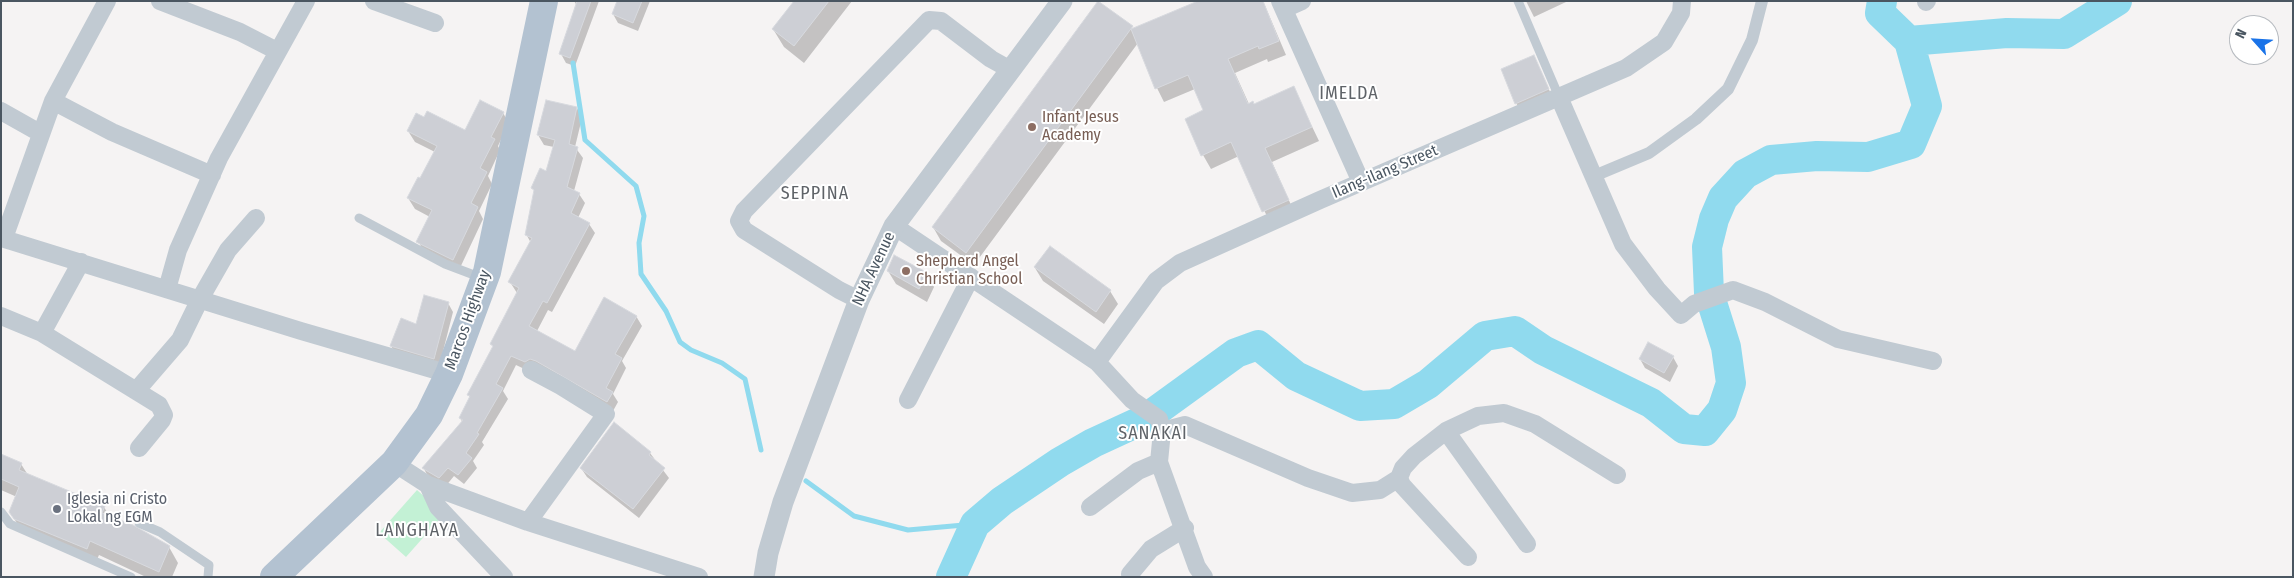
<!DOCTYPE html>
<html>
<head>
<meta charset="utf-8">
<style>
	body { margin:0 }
	#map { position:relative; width:2294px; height:578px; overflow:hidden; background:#f5f3f3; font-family:"Fira Sans Condensed",sans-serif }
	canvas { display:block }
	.frame { position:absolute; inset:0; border:2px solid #4a5661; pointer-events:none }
	.north { position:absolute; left:2229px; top:15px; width:50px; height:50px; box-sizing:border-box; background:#fff; border:1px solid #b7bbc0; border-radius:50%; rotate:296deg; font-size:14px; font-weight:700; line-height:20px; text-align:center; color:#4a5661 }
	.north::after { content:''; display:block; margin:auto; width:18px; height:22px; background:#1a73e8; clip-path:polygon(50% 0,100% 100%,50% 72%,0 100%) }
</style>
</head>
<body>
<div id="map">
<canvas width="2294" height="578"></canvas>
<div class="frame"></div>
<div class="north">N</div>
</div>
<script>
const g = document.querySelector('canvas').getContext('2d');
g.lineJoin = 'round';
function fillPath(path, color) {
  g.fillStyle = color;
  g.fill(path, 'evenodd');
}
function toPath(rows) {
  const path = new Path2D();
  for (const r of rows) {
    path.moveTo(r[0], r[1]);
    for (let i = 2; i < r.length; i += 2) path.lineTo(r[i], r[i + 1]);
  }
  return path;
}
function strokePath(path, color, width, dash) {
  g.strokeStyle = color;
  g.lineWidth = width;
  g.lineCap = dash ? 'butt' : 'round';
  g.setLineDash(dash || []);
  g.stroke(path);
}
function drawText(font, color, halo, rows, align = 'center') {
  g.font = font + ' "Fira Sans Condensed",sans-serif';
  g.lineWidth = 4;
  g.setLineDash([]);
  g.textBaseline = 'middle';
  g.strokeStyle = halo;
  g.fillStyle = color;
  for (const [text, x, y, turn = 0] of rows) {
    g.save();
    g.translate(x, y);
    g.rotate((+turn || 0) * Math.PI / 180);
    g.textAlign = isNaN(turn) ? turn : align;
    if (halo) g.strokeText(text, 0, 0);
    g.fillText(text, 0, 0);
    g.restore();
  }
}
fillPath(toPath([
	[417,490,444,514,406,557,379,533]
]), '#c3f1d5');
fillPath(toPath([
	[574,1,599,1,575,66,566,63,561,54,577,6],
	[618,1,650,1,638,31,618,23,613,14],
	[795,1,852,1,804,63,784,47,773,29],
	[1201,1,1263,1,1286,55,1268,62,1267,59,1235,73,1249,104,1254,105,1293,87,1319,141,1272,162,1295,214,1271,225,1239,156,1211,169,1203,155,1205,111,1195,89,1164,102,1157,88,1138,43,974,265,941,241,933,227,1132,27,1133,30],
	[1526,1,1566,1,1566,2,1534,17],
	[1534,56,1555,103,1524,116,1516,103],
	[577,108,582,118,575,147,583,158,574,191,579,194,585,203,578,218,589,224,595,233,552,312,548,310,537,331,576,352,636,316,642,326,622,361,626,368,613,394,618,402,613,411,516,365,503,391,508,399,482,442,484,445,473,461,477,468,464,484,454,476,445,487,429,478,424,469,463,423,460,418,471,399,468,395,494,347,492,344,517,293,510,282,531,243,526,234,535,192,533,188,547,173,554,147,544,145,538,135],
	[503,113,509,123,498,146,500,150,488,176,492,184,479,211,483,219,459,270,424,252,418,241,430,217,415,209,408,198,421,180,435,152,415,142,408,131,466,132],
	[1035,268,1110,291,1118,304,1104,324,1043,281],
	[888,271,927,274,934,287,927,302,896,284],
	[448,303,453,312,439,367,396,355,391,346],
	[1673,357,1678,366,1670,382,1645,368,1640,359],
	[614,423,650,453,669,478,639,518,587,477,581,468],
	[1,455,21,464,28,475,104,507,110,517,169,547,178,563,172,577,146,577,99,555,95,564,20,528,10,512,17,497,1,490]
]), '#0003');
strokePath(toPath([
	[573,63,585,140,636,186,644,216,639,243,641,274,666,311,680,342,691,350,722,363,745,379,761,450],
	[806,481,854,516,908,530,975,524]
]), '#90daee', 5);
strokePath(toPath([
	[1909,41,2007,33,2064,34,2117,1],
	[951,577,975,524,1002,501,1060,462,1093,443,1145,419,1236,353,1258,345,1296,376,1360,406,1394,404,1428,384,1485,336,1515,331,1543,350,1651,403,1684,429,1705,431,1722,410,1731,383,1726,347,1709,293,1707,247,1714,219,1723,198,1745,174,1771,160,1817,156,1868,157,1911,144,1927,106,1909,41,1880,13,1882,1]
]), '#90daee', 30);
const building = toPath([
	[577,1,591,1,570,58,559,54,577,1],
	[617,1,642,1,633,23,612,14,617,1],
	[794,1,829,1,794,46,772,29,794,1],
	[1098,1,1133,26,966,253,932,227,1098,1],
	[1198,1,1263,1,1279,41,1259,49,1258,46,1228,59,1248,104,1253,101,1254,104,1294,86,1312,127,1265,148,1289,200,1262,212,1231,142,1201,156,1185,119,1203,110,1188,75,1155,89,1131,29,1198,1],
	[1534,55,1549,89,1515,104,1501,69,1534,55],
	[480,100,504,112,491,137,495,139,480,168,487,172,471,203,478,207,453,260,416,242,432,210,407,198,418,177,420,178,437,146,407,131,416,113,424,117,427,111,465,130,480,100],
	[546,100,577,107,569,144,578,147,567,187,580,193,571,213,590,223,547,303,543,301,529,326,575,351,604,297,637,316,615,354,622,358,606,388,613,392,607,402,536,361,530,359,525,362,511,356,496,384,503,388,477,433,479,434,466,453,472,458,458,475,448,468,439,478,422,468,463,420,459,418,470,396,467,395,493,346,490,344,519,288,508,282,532,238,525,235,534,190,531,188,540,168,546,171,555,140,537,135,546,100],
	[1050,246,1111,290,1096,312,1034,267,1050,246],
	[894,255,928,273,919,289,887,271,894,255],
	[424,295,449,302,434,359,390,346,401,318,416,324,424,295],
	[1648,342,1674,356,1664,373,1639,359,1648,342],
	[614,422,651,452,649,455,665,468,633,509,580,468,614,422],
	[1,454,22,463,19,470,105,506,102,513,133,525,170,546,159,572,90,541,87,549,14,519,9,512,19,487,1,479,1,454]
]);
fillPath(building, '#cdcfd5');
strokePath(building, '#d7d9de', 1);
strokePath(toPath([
	[1518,1,1559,97],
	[359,218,445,264,482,278],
	[1,512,10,524,131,577],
	[139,523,160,532,209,565,208,577]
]), '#c1cad2', 9);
strokePath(toPath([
	[1594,176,1649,153,1696,119,1728,89,1752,40,1762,1]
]), '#c1cad2', 12);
strokePath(toPath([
	[160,1,240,32,277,51],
	[374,1,435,23],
	[1280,1,1361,182],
	[1926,2,1927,1],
	[1284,9,1302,1],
	[1559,97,1623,244,1657,289,1681,315,1694,304,1733,290,1765,302,1838,339,1933,361],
	[53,101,112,132,212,175],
	[1,111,40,133],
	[894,226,1097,362,1132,400,1159,419,1162,431,1159,462,1197,567,1204,577],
	[1,238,301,331,449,374],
	[4,238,53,101,107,1],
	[167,289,178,250,219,158,306,1],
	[859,300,839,290,744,230,739,221,744,211,929,20,941,21,991,59,1009,69],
	[1,316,42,333,159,405,164,415,162,420,139,448],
	[42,333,81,262],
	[1097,362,1156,281,1180,263,1320,200,1626,68,1664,42,1681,13,1682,1],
	[136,391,180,340,200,299,228,250,256,218],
	[908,400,971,277],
	[1162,431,1185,425,1308,478,1352,493,1380,490,1399,478],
	[1446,431,1527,544],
	[394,463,428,485,528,522,699,577],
	[428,485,438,507,504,577],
	[1090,507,1138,471,1159,462],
	[528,522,606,414,561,386,531,370],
	[1468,557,1402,485,1399,478,1403,468,1414,456,1446,431,1478,416,1504,413,1535,424,1617,475],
	[1130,574,1151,549,1185,528]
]), '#c1cad2', 18);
strokePath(toPath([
	[764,577,768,553,783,502,859,300,894,226,1062,1]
]), '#c1cad2', 21);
strokePath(toPath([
	[274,577,394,463,429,415,449,374,487,272,544,1]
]), '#b3c2d1', 28);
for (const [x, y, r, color] of [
	[1032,127,5,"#8d6e63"],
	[906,271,5,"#8d6e63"],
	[57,509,5,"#6b7280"]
]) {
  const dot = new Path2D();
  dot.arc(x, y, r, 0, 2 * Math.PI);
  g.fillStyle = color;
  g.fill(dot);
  strokePath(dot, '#fff', 2);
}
drawText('16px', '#785e54', '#fff', [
	["Infant Jesus",1042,118],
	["Academy",1042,136],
	["Shepherd Angel",916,262],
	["Christian School",916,280]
], 'left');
drawText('16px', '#4a5661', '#fff', [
	["Ilang-ilang Street",1385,172,-23],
	["NHA Avenue",874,269,-65],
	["Marcos Highway",468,320,-70]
]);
drawText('16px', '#5b616d', '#fff', [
	["Iglesia ni Cristo",67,500],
	["Lokal ng EGM",67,518]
], 'left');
g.letterSpacing = '1px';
drawText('18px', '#5f6368', '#fff', [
	["IMELDA",1349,94],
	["SEPPINA",815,194],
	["SANAKAI",1153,434],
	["LANGHAYA",417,531]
]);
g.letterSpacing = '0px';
</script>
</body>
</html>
